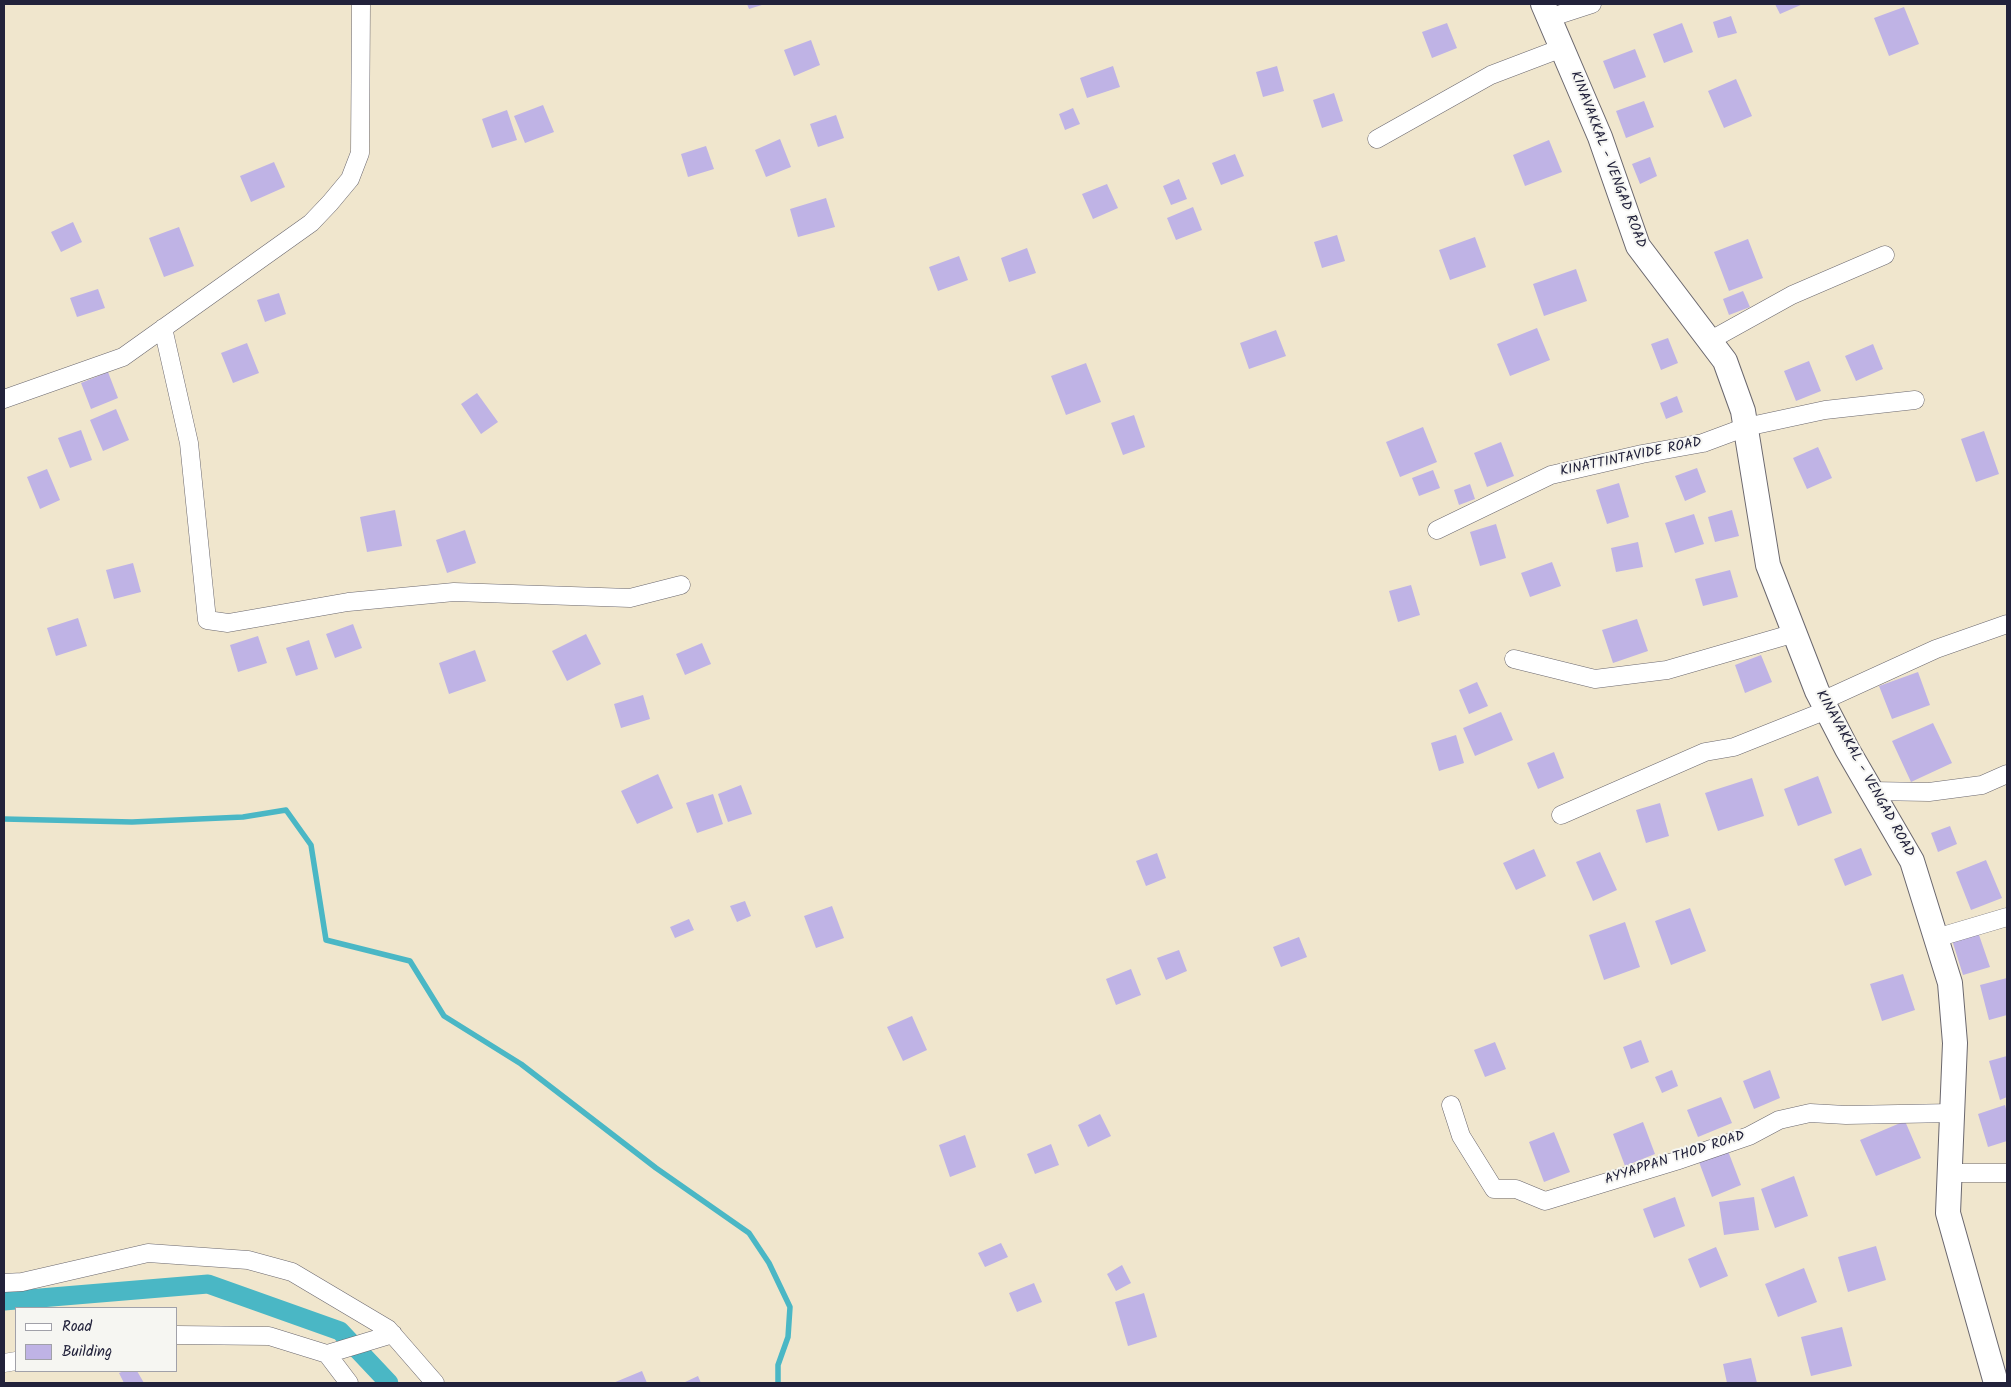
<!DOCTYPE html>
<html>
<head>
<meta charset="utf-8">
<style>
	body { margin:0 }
	#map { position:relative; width:2011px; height:1387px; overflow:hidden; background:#f0e6cd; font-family:Kalam,sans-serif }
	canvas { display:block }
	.frame { position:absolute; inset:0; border:5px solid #22223b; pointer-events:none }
	.legend { position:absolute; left:15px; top:1307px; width:162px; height:65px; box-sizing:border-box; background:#f6f6f2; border:1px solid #a1a1a9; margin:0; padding:6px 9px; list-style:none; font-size:15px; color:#22223b }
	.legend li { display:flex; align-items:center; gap:10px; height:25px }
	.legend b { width:25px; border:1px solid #a1a1a9 }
</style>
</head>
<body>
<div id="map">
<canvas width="2011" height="1387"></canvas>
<div class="frame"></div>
<ul class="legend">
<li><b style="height:6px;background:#fff"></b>Road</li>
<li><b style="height:14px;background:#bfb3e5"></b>Building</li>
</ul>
</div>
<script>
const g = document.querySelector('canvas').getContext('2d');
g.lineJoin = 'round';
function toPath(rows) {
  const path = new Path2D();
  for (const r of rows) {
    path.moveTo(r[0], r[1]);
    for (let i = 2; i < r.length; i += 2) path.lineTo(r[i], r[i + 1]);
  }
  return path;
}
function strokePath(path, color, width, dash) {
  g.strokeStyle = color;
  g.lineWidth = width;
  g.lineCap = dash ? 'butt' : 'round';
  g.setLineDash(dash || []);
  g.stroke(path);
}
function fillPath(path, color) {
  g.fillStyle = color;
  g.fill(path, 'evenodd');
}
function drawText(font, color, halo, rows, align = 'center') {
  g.font = font + ' Kalam,sans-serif';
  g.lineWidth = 4;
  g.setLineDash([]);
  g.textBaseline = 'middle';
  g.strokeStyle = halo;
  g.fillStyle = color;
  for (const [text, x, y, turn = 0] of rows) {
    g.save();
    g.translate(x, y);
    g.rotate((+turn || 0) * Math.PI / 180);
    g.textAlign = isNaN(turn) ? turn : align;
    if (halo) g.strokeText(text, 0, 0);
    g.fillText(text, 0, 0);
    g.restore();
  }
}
strokePath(toPath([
	[4,819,132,822,243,817,286,810,311,845,326,940,410,961,444,1016,521,1064,656,1168,749,1233,769,1263,790,1307,788,1337,778,1365,778,1383]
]), '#4ab7c5', 5.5);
strokePath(toPath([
	[4,1301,208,1284,340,1331,389,1383]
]), '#4ab7c5', 19);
fillPath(toPath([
	[747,4,765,4,749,9],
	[1775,4,1803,4,1780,14],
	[1904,7,1919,44,1889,56,1874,18],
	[1731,16,1737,33,1718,38,1713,22],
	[1447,23,1457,48,1432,58,1422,32],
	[1682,23,1693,52,1664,63,1653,34],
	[811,40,820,65,794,76,784,50],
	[1635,49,1646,77,1614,89,1603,61],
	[1113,66,1120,87,1087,98,1080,78],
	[1277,66,1284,91,1263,97,1256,72],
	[1736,79,1752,116,1724,128,1708,91],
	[1334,93,1343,121,1322,128,1313,100],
	[1644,101,1654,127,1626,138,1616,111],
	[543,105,554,132,525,143,514,116],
	[1073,108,1080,124,1065,130,1059,114],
	[507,110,517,140,492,148,482,119],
	[836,115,844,138,818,147,810,124],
	[780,139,791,167,766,177,755,150],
	[1549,140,1562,172,1525,186,1513,155],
	[706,146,714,169,688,177,681,154],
	[1235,154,1244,176,1221,185,1212,163],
	[1650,157,1657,176,1640,184,1632,164],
	[274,162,285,187,251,202,240,176],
	[1179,179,1187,199,1171,205,1163,186],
	[1107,184,1118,208,1093,219,1082,194],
	[826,198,835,227,798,237,790,209],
	[1193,207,1202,230,1176,240,1167,218],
	[73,222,82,242,61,252,51,232],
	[179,227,194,266,164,277,149,238],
	[1337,235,1345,261,1322,268,1314,242],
	[1475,237,1486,267,1450,280,1439,250],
	[1748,239,1763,278,1729,291,1714,252],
	[1027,248,1036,273,1009,282,1001,258],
	[959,256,968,280,938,291,929,267],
	[1576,269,1587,301,1544,316,1533,284],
	[98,289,105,308,77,317,70,298],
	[1743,291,1750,307,1729,315,1723,299],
	[279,293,286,314,265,322,257,300],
	[1537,328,1550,360,1510,376,1497,344],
	[1276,330,1286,356,1249,369,1240,343],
	[1668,338,1678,363,1661,370,1651,344],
	[247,343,259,373,233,383,221,353],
	[1873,344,1883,369,1856,381,1845,356],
	[1809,361,1821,391,1796,401,1784,371],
	[1086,363,1101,402,1066,415,1051,376],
	[108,372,118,398,91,409,81,383],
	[477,393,498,422,481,434,461,404],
	[1677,396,1683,412,1666,419,1660,403],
	[116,409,129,440,103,451,90,420],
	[1134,415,1145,447,1123,455,1111,423],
	[1423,427,1437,462,1400,477,1386,442],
	[81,430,92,460,70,468,58,438],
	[1984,431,1999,474,1976,482,1961,439],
	[1501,442,1514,476,1487,487,1474,453],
	[1818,447,1832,478,1807,489,1793,458],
	[1697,468,1706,492,1685,501,1675,476],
	[47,469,60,500,40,509,27,477],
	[1433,470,1440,488,1419,496,1412,478],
	[1619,483,1629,517,1607,524,1596,490],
	[1470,484,1475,499,1459,505,1454,490],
	[395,510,402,546,367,552,360,517],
	[1732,510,1739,536,1715,542,1708,517],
	[1694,514,1704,544,1675,553,1665,523],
	[1496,524,1506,558,1480,566,1470,532],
	[465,530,476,563,447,573,436,540],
	[1638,542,1643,567,1616,572,1611,548],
	[1552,562,1561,586,1530,597,1521,573],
	[133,563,141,592,114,599,106,570],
	[1730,570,1738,597,1703,606,1695,579],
	[1411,585,1420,615,1398,622,1389,591],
	[78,618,87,646,56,656,47,628],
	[1637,619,1648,651,1613,663,1602,630],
	[353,624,362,648,335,658,326,634],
	[586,634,601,664,567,681,552,651],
	[258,636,267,663,238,672,230,645],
	[309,640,318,669,296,676,286,648],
	[702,643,711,664,685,675,676,654],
	[475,650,486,681,449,694,439,663],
	[1761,655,1772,682,1745,693,1735,665],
	[1918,672,1930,705,1892,719,1879,686],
	[1477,682,1488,706,1469,714,1459,690],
	[643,695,650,719,621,728,614,704],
	[1501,712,1513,740,1475,756,1463,728],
	[1933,723,1952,763,1911,782,1892,741],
	[1456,735,1464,763,1439,771,1431,743],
	[1554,752,1564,778,1538,789,1527,763],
	[658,774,673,808,637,824,621,791],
	[1818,776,1832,813,1798,826,1784,789],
	[1752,778,1764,816,1718,831,1705,793],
	[741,785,752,814,728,822,718,794],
	[713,794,723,824,697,833,686,803],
	[1660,803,1669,836,1646,843,1636,810],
	[1950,826,1957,844,1938,852,1931,833],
	[1861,848,1872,875,1845,886,1834,859],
	[1534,849,1546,876,1516,890,1503,863],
	[1600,852,1617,890,1593,901,1576,862],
	[1157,853,1166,878,1146,886,1136,861],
	[1986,860,2002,898,1971,910,1956,872],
	[745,901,751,916,737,922,730,906],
	[832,906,844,938,816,948,804,916],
	[1690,908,1706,951,1671,965,1655,921],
	[689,919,694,930,675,938,670,927],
	[1625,922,1640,967,1604,980,1589,935],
	[1978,932,1990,967,1963,975,1952,940],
	[1299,937,1307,957,1281,967,1273,947],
	[1179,950,1187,971,1166,980,1157,958],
	[1131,969,1141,995,1116,1005,1106,979],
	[1903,974,1915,1010,1882,1021,1870,984],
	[2007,978,2007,1015,1989,1020,1980,985],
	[912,1016,927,1050,903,1061,887,1027],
	[1641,1040,1649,1062,1631,1069,1623,1047],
	[1495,1042,1506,1069,1485,1077,1474,1050],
	[2007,1056,2007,1097,2000,1100,1989,1061],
	[1672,1070,1678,1086,1662,1093,1655,1077],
	[1770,1070,1780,1098,1754,1109,1743,1081],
	[1721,1097,1732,1123,1698,1137,1687,1110],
	[2005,1105,2007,1113,2007,1141,1988,1147,1978,1114],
	[1100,1114,1111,1136,1088,1147,1078,1125],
	[1905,1121,1921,1158,1876,1176,1860,1140],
	[1643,1122,1655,1154,1625,1166,1613,1134],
	[1554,1132,1570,1172,1544,1182,1529,1142],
	[965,1135,976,1167,950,1177,939,1145],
	[1051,1144,1059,1165,1035,1174,1027,1154],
	[1728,1151,1741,1185,1712,1197,1699,1162],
	[1794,1176,1808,1216,1775,1228,1761,1189],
	[1675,1197,1685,1226,1654,1238,1643,1209],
	[1754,1197,1759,1230,1724,1235,1719,1202],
	[1001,1243,1008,1257,985,1267,978,1253],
	[1876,1246,1886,1280,1848,1292,1838,1257],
	[1716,1247,1728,1276,1700,1288,1688,1259],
	[1122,1265,1131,1283,1116,1291,1107,1274],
	[1804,1268,1817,1302,1778,1317,1765,1284],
	[1034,1283,1042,1302,1017,1312,1009,1293],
	[1144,1293,1157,1337,1128,1346,1115,1302],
	[1842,1327,1852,1366,1811,1376,1801,1337],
	[1751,1358,1757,1383,1727,1383,1723,1364],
	[124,1371,137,1371,144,1383,124,1383,119,1373],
	[642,1371,647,1383,613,1383],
	[698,1376,701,1383,683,1383]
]), '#bfb3e5');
const street = toPath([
	[1549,18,1592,4],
	[1377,139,1491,75,1562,48],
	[163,328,189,443,207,620,228,623,348,602,454,592,630,598,681,585],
	[1709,341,1792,295,1885,255],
	[4,399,123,357,311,223,330,203,350,179,360,153,361,4],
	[1437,530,1551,475,1642,454,1703,443,1746,427,1825,410,1915,400],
	[1514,659,1595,679,1667,670,1795,633],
	[1822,701,1936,649,2007,624],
	[1871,791,1929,792,1982,785,2007,774],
	[1561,815,1705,752,1734,747,1827,710],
	[1936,938,2007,917],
	[1451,1105,1461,1136,1494,1189,1516,1189,1545,1201,1676,1161,1749,1136,1779,1120,1810,1113,1846,1115,1952,1113],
	[1950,1173,2007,1173],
	[4,1283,22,1282,148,1253,248,1260,292,1272,388,1329,435,1383],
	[176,1335,269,1336,327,1354,349,1383],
	[327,1354,393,1334],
	[4,1363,16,1361]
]);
const secondary = toPath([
	[1543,4,1600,137,1638,246,1725,361,1743,411,1768,565,1817,691,1847,749,1912,861,1950,983,1955,1043,1948,1213,1996,1383]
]);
strokePath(street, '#6a676e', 19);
strokePath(secondary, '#6a676e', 26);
strokePath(street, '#fff', 18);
strokePath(secondary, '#fff', 24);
drawText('14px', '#22223b', '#f6f6f2', [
	["KINAVAKKAL - VENGAD ROAD",1607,160,69],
	["KINATTINTAVIDE ROAD",1631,458,-12],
	["KINAVAKKAL - VENGAD ROAD",1864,774,61],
	["AYYAPPAN THOD ROAD",1675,1159,-18]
]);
</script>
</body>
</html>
